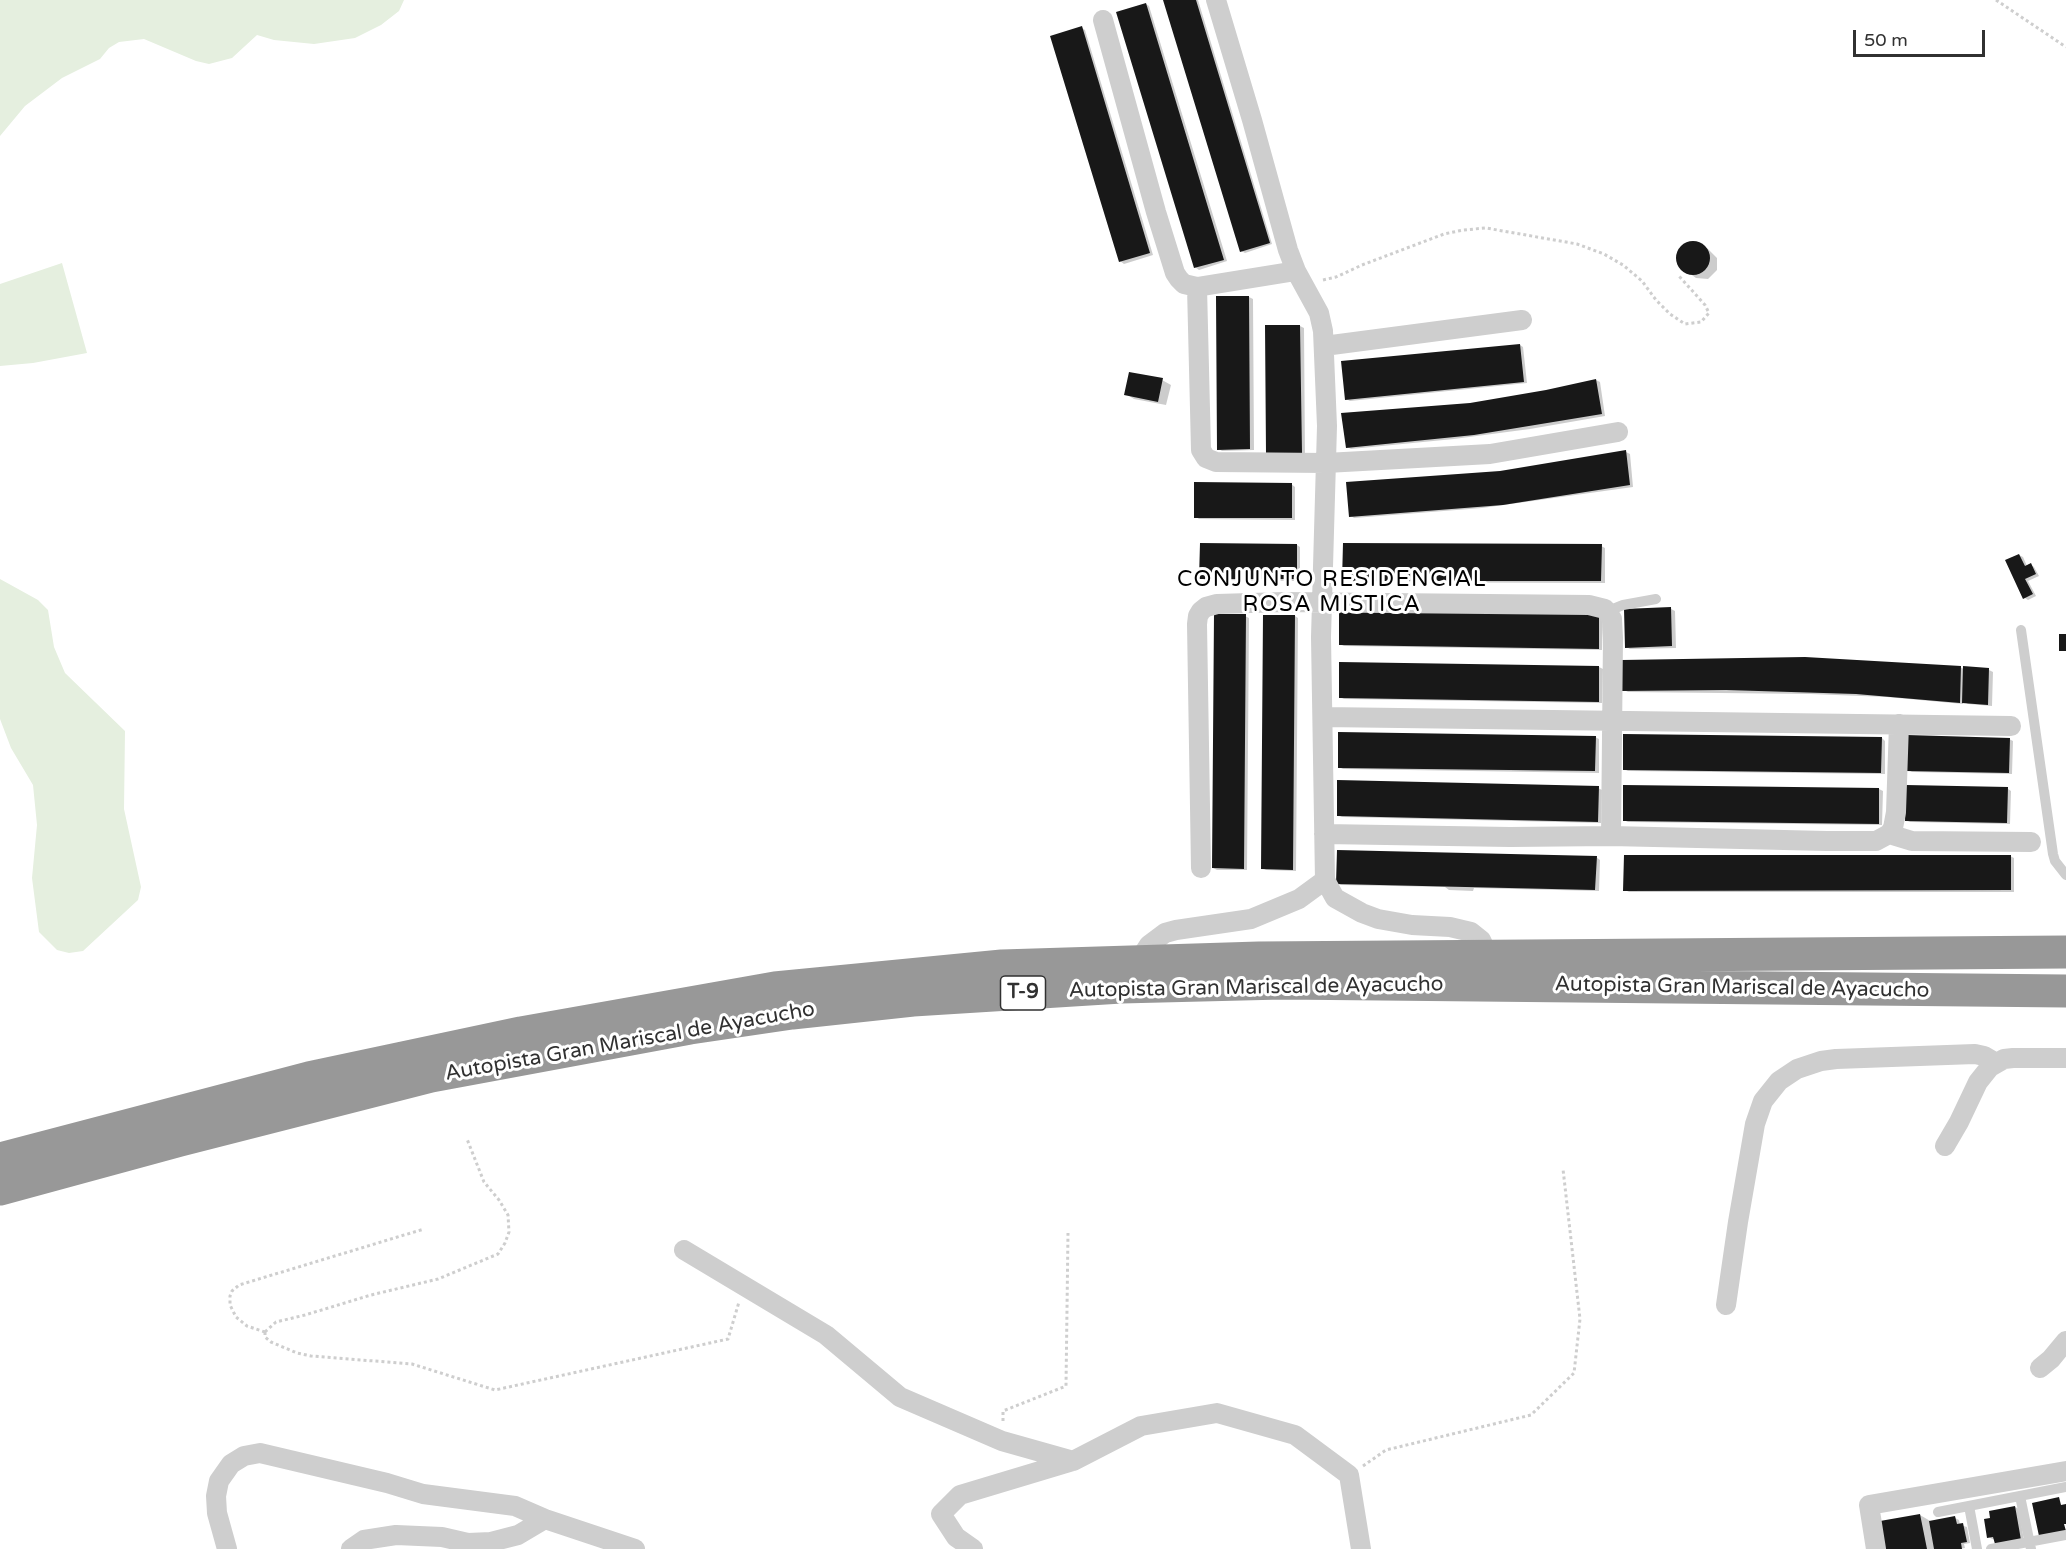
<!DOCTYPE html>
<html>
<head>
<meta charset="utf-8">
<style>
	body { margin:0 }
	#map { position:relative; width:2066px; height:1549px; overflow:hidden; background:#fff; font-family:"Varela Round",sans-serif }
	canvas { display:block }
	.scale { position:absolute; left:1853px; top:30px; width:132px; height:27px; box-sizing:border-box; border:3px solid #313131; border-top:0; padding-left:8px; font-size:18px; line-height:21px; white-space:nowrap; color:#313131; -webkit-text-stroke:4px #fff; paint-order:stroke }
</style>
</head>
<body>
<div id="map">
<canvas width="2066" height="1549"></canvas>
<div class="scale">50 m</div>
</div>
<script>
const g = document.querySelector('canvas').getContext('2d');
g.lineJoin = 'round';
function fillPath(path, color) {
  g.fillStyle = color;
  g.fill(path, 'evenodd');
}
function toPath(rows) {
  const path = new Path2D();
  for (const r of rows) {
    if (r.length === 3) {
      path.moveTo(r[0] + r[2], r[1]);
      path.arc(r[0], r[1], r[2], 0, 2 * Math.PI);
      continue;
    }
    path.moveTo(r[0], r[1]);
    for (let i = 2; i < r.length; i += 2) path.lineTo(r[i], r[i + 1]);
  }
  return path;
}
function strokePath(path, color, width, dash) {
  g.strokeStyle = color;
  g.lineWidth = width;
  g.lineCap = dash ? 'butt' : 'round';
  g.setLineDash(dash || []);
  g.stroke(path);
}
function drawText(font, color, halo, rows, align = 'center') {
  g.font = font + ' "Varela Round",sans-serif';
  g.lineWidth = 6;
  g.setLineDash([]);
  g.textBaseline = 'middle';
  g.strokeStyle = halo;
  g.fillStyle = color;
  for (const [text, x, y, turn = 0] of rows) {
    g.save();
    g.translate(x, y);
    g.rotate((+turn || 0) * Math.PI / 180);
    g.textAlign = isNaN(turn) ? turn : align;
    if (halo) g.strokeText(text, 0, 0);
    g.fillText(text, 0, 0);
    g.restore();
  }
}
fillPath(toPath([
	[0,0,404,0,399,11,381,25,355,38,314,44,274,40,257,35,232,58,209,64,196,61,144,39,119,42,109,48,100,59,62,78,25,106,0,136],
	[62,263,87,353,33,363,0,366,0,284],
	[0,579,38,600,48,610,54,647,65,673,125,731,124,809,141,887,138,900,83,951,69,953,57,950,39,932,32,878,37,825,33,785,11,748,0,719]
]), '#e5efdf');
fillPath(toPath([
	[1165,0,1198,0,1272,244,1245,253,1241,251],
	[1146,4,1149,6,1227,261,1199,270,1195,267],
	[1082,28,1085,30,1153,255,1124,264,1120,261],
	[1692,242,1708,249,1717,258,1717,270,1708,279,1696,278,1678,265,1678,254,1686,244],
	[1249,297,1253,299,1254,450,1222,451,1219,449],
	[1300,326,1304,328,1305,455,1271,455,1266,327],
	[1520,345,1523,347,1527,383,1350,401,1346,399],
	[1162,380,1171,385,1166,405,1134,399,1126,394],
	[1596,380,1600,382,1605,416,1530,429,1454,439,1351,449,1347,447,1470,404,1546,392],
	[1626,452,1630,454,1633,487,1482,508,1354,518,1351,516,1500,472],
	[1291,484,1295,487,1295,520,1199,519,1196,517],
	[1297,545,1300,547,1300,581,1205,580,1201,578],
	[1601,546,1605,548,1605,583,1348,582,1344,580],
	[2019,555,2023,557,2027,566,2031,565,2034,567,2039,576,2028,581,2036,596,2028,600,2025,598],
	[1671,609,1675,611,1676,648,1630,649,1626,647],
	[1245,616,1249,618,1247,870,1217,870,1213,868],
	[1295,616,1298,618,1296,871,1266,870,1262,868],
	[1603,616,1602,650,1344,646,1340,644],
	[1599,667,1603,669,1602,703,1344,699,1340,697],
	[1960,667,1965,670,1989,670,1993,672,1992,706,1968,704,1963,701,1963,704,1887,697,1810,694,1628,692,1624,690],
	[1595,737,1599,739,1599,773,1343,769,1339,767],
	[1882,738,1885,741,1885,774,1628,771,1624,769],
	[2009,739,2013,741,2012,774,1912,772,1908,770],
	[1624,786,1879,789,1883,791,1882,825,1628,822,1624,820],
	[1598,788,1602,790,1601,823,1342,817,1338,815],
	[2008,789,2011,791,2010,824,1910,822,1906,820],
	[2010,856,2014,858,2014,892,1629,892,1625,890],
	[1596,857,1600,860,1599,891,1474,888,1473,891,1449,890,1445,887,1341,885,1337,883],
	[2015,1507,2019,1509,2024,1541,1992,1539,1989,1537],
	[1920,1515,1932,1522,1955,1518,1959,1520,1960,1525,1967,1527,1970,1543,1964,1544,1965,1548,1959,1549,1886,1549]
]), '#0003');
fillPath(toPath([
	[1163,0,1196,0,1270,243,1240,252],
	[1146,3,1224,260,1194,268,1116,12],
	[1082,26,1150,253,1119,262,1050,36],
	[1693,258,17],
	[1216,296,1249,296,1250,449,1217,450],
	[1265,325,1300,325,1302,453,1266,454],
	[1520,344,1524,382,1345,400,1341,361],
	[1129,372,1163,378,1158,402,1124,395],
	[1596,379,1602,414,1474,435,1346,448,1341,413,1470,403,1546,390],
	[1626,450,1630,485,1503,505,1349,517,1346,482,1500,471],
	[1194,482,1292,483,1292,518,1194,518],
	[1200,543,1297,544,1297,579,1199,579],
	[1343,543,1602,544,1601,581,1342,581],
	[2019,554,2025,566,2031,563,2036,574,2025,579,2033,594,2023,599,2005,560],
	[1671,607,1672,646,1625,648,1624,609],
	[1339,609,1599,613,1599,649,1339,645],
	[1214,614,1246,614,1244,869,1212,868],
	[1263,615,1295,615,1293,870,1261,869],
	[2059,634,2066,634,2066,651,2059,651],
	[1805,657,1961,666,1960,703,1856,694,1726,690,1622,691,1622,660],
	[1339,662,1599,666,1599,702,1339,698],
	[1963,666,1989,668,1988,705,1962,703],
	[1338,732,1596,736,1595,771,1338,768],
	[1623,734,1882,737,1881,773,1623,770],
	[1907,735,2010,738,2009,773,1906,771],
	[1337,780,1599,786,1598,822,1337,816],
	[1623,785,1879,788,1879,824,1623,821],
	[1906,785,2008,787,2007,823,1905,821],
	[1337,850,1597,856,1595,890,1336,884],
	[1624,855,2011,855,2011,890,1623,891],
	[2059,1497,2061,1505,2066,1504,2066,1524,2064,1524,2066,1531,2039,1536,2032,1503],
	[2015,1506,2021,1540,1995,1544,1993,1537,1987,1538,1984,1519,1990,1518,1989,1511],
	[1920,1514,1927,1549,1885,1549,1880,1521],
	[1955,1516,1957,1524,1963,1523,1967,1542,1961,1543,1962,1549,1934,1549,1929,1521]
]), '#181818');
strokePath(toPath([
	[1996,0,2066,47],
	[1323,280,1336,277,1362,265,1444,234,1463,230,1486,228,1577,244,1604,254,1623,265,1642,281,1656,300,1670,314,1685,324,1701,322,1709,313,1705,305,1679,276],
	[265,1332,265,1337,271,1342,297,1353,311,1356,412,1364,495,1390,728,1339,739,1302],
	[265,1332,276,1322,305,1315,371,1295,438,1279,498,1254,505,1243,509,1232,508,1215,499,1200,484,1182,467,1139],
	[265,1332,247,1326,236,1317,230,1305,230,1296,232,1291,239,1285,424,1229],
	[1003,1421,1003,1411,1066,1386,1068,1233],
	[1363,1466,1386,1450,1531,1415,1574,1373,1580,1319,1563,1169]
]), '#cecece', 3, [3, 3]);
strokePath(toPath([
	[1608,611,1623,605,1656,599],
	[2021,630,2053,854,2055,861,2066,875],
	[2020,1496,2031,1549],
	[1969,1506,1977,1549],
	[1938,1512,2066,1487],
	[1991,1549,2066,1535]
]), '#cecece', 10);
strokePath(toPath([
	[1216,0,1252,120,1288,250,1296,271,1319,313,1323,331,1327,426,1321,637,1325,880,1335,898,1362,913,1378,919,1412,925,1450,927,1471,932,1481,940,1489,957],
	[1103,20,1156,212,1175,273,1179,279,1184,284,1197,287,1296,271],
	[1197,287,1201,450,1206,458,1216,462,1326,463,1490,454,1618,432],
	[1324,346,1522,320],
	[1323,717,2011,726],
	[1324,834,1510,837,1611,836,1827,841,1876,841,1889,834,1893,828,1896,812,1899,724],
	[1889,834,1912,841,2031,842],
	[1201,868,1197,624,1198,616,1201,611,1206,607,1217,604,1284,602,1589,605,1605,609,1612,619,1613,638,1611,836],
	[1138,962,1149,945,1165,933,1176,930,1251,919,1299,899,1325,880],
	[1945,1146,1959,1122,1978,1082,1990,1067,2004,1059,2013,1058,2066,1058],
	[684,1250,826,1335,900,1397,1002,1441,1073,1461,1141,1426,1217,1413,1295,1435,1349,1475,1361,1549],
	[1726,1305,1738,1222,1755,1124,1763,1101,1779,1081,1797,1069,1821,1061,1836,1059,1975,1054,1984,1056,1996,1063],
	[2040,1368,2051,1359,2066,1341],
	[227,1549,217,1513,216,1496,219,1481,231,1464,244,1456,260,1453,387,1483,423,1494,515,1506,545,1519,635,1549],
	[351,1549,364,1540,396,1535,442,1537,468,1543,491,1542,518,1535,545,1519],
	[973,1549,956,1537,941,1514,960,1495,1073,1461],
	[1876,1549,1869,1505,2066,1471]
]), '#cecece', 20);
strokePath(toPath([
	[0,1159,309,1078,521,1033,775,988,1002,966,1259,958,2066,952],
	[0,1189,180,1140,431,1076,690,1028,792,1013,913,1000,1121,987,1282,983,2066,991]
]), '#989898', 33);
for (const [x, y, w] of [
	[1023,993,45]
]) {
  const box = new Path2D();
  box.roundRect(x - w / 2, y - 17, w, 34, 4.5);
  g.fillStyle = '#fff';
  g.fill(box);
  strokePath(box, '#313131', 1.5);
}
drawText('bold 20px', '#313131', null, [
	["T-9",1023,993]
]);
drawText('21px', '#313131', '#fff', [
	["Autopista Gran Mariscal de Ayacucho",1256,988,-1],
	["Autopista Gran Mariscal de Ayacucho",1742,988,1],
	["Autopista Gran Mariscal de Ayacucho",630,1042,-10]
]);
g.letterSpacing = '1.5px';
drawText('22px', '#000', '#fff', [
	["CONJUNTO RESIDENCIAL",1332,580],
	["ROSA MISTICA",1332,605]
]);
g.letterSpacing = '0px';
</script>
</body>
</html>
